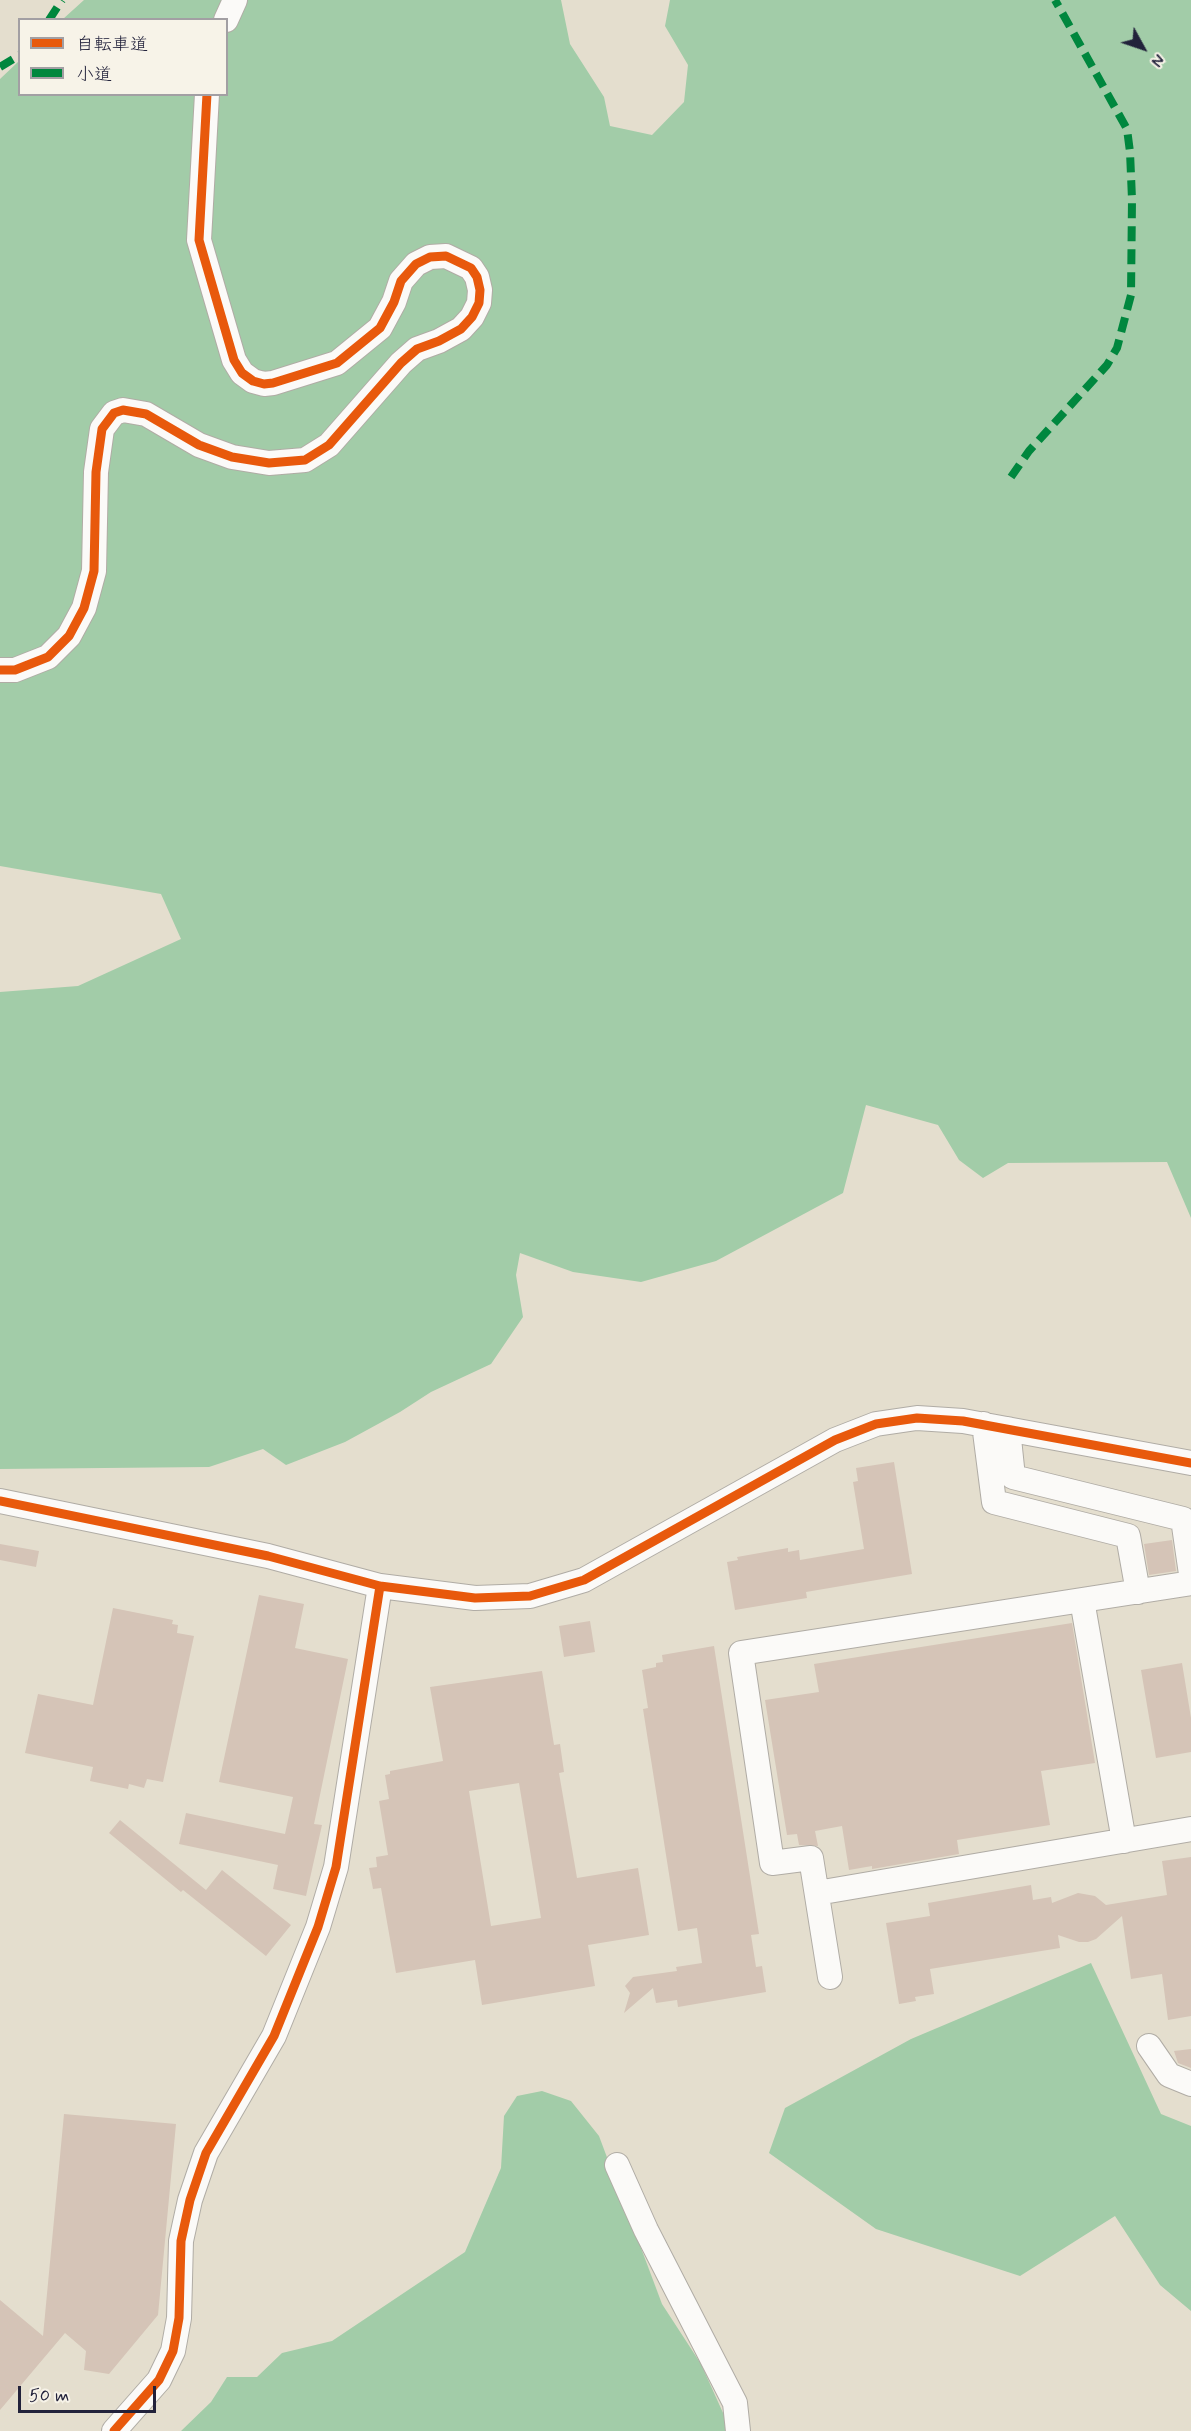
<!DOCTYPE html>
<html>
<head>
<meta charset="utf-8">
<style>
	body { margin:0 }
	#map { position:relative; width:1191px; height:2431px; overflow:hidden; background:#e4dece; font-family:Mynerve,"Klee One",sans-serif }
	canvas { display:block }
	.legend { position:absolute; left:18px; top:18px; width:210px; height:78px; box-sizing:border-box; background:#f7f3e8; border:2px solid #a29fa3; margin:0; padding:8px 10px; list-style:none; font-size:18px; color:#22223b }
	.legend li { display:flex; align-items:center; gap:12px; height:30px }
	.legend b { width:30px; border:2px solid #a29fa3 }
	.north { position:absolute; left:1113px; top:18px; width:60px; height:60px; -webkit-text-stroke:4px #f7f3e8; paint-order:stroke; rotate:130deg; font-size:16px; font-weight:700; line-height:24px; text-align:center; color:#22223b }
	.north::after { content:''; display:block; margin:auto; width:21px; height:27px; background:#22223b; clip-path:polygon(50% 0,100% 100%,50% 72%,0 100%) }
	.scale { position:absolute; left:18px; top:2386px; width:138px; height:27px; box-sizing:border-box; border:3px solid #22223b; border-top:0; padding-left:8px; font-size:18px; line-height:21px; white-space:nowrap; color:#22223b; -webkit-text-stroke:4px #f7f3e8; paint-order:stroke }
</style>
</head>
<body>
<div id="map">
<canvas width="1191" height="2431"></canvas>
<ul class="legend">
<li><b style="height:8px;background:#e8590c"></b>自転車道</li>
<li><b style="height:8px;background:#00873e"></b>小道</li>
</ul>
<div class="north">N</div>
<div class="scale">50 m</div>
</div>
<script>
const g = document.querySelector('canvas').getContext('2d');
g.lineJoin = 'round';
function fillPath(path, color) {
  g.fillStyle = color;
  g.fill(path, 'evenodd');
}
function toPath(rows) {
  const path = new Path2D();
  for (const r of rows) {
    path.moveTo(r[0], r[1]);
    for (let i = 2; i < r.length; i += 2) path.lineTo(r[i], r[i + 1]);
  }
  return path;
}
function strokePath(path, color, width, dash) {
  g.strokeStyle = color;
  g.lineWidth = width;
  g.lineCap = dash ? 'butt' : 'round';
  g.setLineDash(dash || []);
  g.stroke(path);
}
fillPath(toPath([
	[84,0,561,0,570,44,604,97,610,126,652,135,684,102,688,65,665,26,670,0,1191,0,1191,1218,1167,1162,1008,1163,983,1178,959,1160,938,1125,866,1105,843,1193,716,1261,641,1282,573,1272,520,1253,516,1275,523,1317,491,1364,431,1392,400,1412,345,1442,286,1465,263,1449,209,1467,0,1469,0,992,78,986,181,939,161,894,0,866,0,79,19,61,20,94,226,94,226,20,63,19],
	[1091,1963,1161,2114,1191,2126,1191,2311,1160,2285,1115,2216,1020,2276,876,2229,769,2153,785,2108,911,2039],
	[542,2091,571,2101,599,2136,662,2304,701,2364,728,2424,729,2431,181,2431,211,2402,227,2377,257,2377,282,2353,332,2341,465,2252,501,2168,504,2116,517,2096]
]), '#a2cca8');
fillPath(toPath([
	[894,1462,912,1574,806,1592,807,1598,735,1610,727,1562,738,1560,737,1557,788,1548,788,1552,799,1550,800,1560,864,1549,853,1482,858,1481,856,1468],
	[1172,1540,1176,1571,1149,1575,1144,1544],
	[0,1544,39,1551,36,1567,0,1560],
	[259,1595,304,1604,295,1648,348,1659,314,1824,322,1825,306,1896,273,1889,278,1865,179,1844,186,1813,285,1834,293,1797,219,1782],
	[113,1608,173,1620,172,1624,178,1625,177,1633,194,1636,163,1782,147,1779,144,1788,129,1784,128,1789,90,1781,93,1767,25,1753,38,1694,93,1705],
	[590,1621,595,1652,564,1657,559,1626],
	[1072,1623,1095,1763,1041,1771,1050,1825,957,1840,959,1854,872,1869,872,1866,849,1870,842,1826,815,1831,818,1846,799,1845,797,1834,787,1835,765,1700,819,1692,814,1664],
	[714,1646,759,1934,751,1935,756,1967,762,1966,766,1992,678,2007,677,2000,656,2003,653,1988,624,2013,630,1993,625,1986,633,1977,677,1971,676,1967,702,1963,697,1928,678,1931,643,1709,648,1708,642,1670,656,1667,656,1663,663,1662,662,1655],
	[1182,1663,1191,1718,1191,1752,1156,1758,1141,1670],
	[542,1671,554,1745,560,1744,564,1772,559,1773,577,1878,638,1868,649,1935,588,1945,595,1986,482,2005,475,1960,396,1973,381,1888,373,1889,369,1868,377,1867,376,1857,388,1855,379,1801,389,1799,385,1775,390,1774,390,1771,443,1761,430,1687],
	[519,1783,541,1918,491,1926,469,1791],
	[120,1820,206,1890,222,1870,291,1925,266,1956,183,1890,181,1892,109,1833],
	[1191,1857,1191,2016,1168,2020,1162,1974,1131,1979,1122,1916,1096,1939,1088,1942,1079,1942,1058,1935,1060,1948,930,1969,934,1994,915,1997,916,2001,899,2004,886,1923,930,1916,928,1903,1031,1885,1033,1900,1051,1897,1052,1903,1078,1893,1095,1896,1106,1905,1167,1895,1162,1861],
	[1191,2049,1191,2068,1178,2063,1174,2051],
	[64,2114,176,2124,158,2315,109,2374,84,2370,86,2351,65,2333,0,2410,0,2300,43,2336]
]), '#d5c4b7');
const minor = toPath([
	[226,20,235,0],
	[0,670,15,670,48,657,69,636,84,608,94,571,96,472,102,429,114,413,123,410,146,414,199,445,232,457,269,463,305,460,329,445,401,363,417,349,439,341,461,329,472,317,479,303,480,290,477,277,471,268,446,256,430,257,416,264,401,281,394,302,380,328,337,363,273,383,264,384,253,381,242,373,234,360,199,240,207,94],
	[984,1424,994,1502,1128,1536,1138,1592],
	[1008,1429,1013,1477,1183,1519,1191,1574],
	[0,1501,268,1556,380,1586,475,1598,530,1596,584,1580,835,1440,876,1424,917,1418,963,1421,1191,1463],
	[1082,1600,1124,1841],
	[817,1893,1191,1829],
	[830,1977,811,1858,772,1863,741,1653,1191,1583],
	[1149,2046,1169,2075,1191,2084],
	[617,2165,646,2230,735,2403,738,2431],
	[114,2431,159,2380,173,2351,179,2318,181,2241,190,2200,206,2153,274,2036,318,1927,336,1867,380,1586]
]);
strokePath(minor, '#b0aca5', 26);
strokePath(minor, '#fbfaf8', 24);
strokePath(toPath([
	[49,20,62,0],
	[0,67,20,55],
	[1011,477,1029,451,1107,365,1117,348,1131,295,1132,199,1130,152,1127,129,1055,0]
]), '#00873e', 8, [15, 8]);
strokePath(toPath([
	[0,670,15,670,48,657,69,636,84,608,94,571,96,472,102,429,114,413,123,410,146,414,199,445,232,457,269,463,305,460,329,445,401,363,417,349,439,341,461,329,472,317,479,303,480,290,477,277,471,268,446,256,430,257,416,264,401,281,394,302,380,328,337,363,273,383,264,384,253,381,242,373,234,360,199,240,207,94],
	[0,1501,268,1556,380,1586,475,1598,530,1596,584,1580,835,1440,876,1424,917,1418,963,1421,1191,1463],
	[114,2431,159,2380,173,2351,179,2318,181,2241,190,2200,206,2153,274,2036,318,1927,336,1867,380,1586]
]), '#e8590c', 9);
</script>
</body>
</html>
